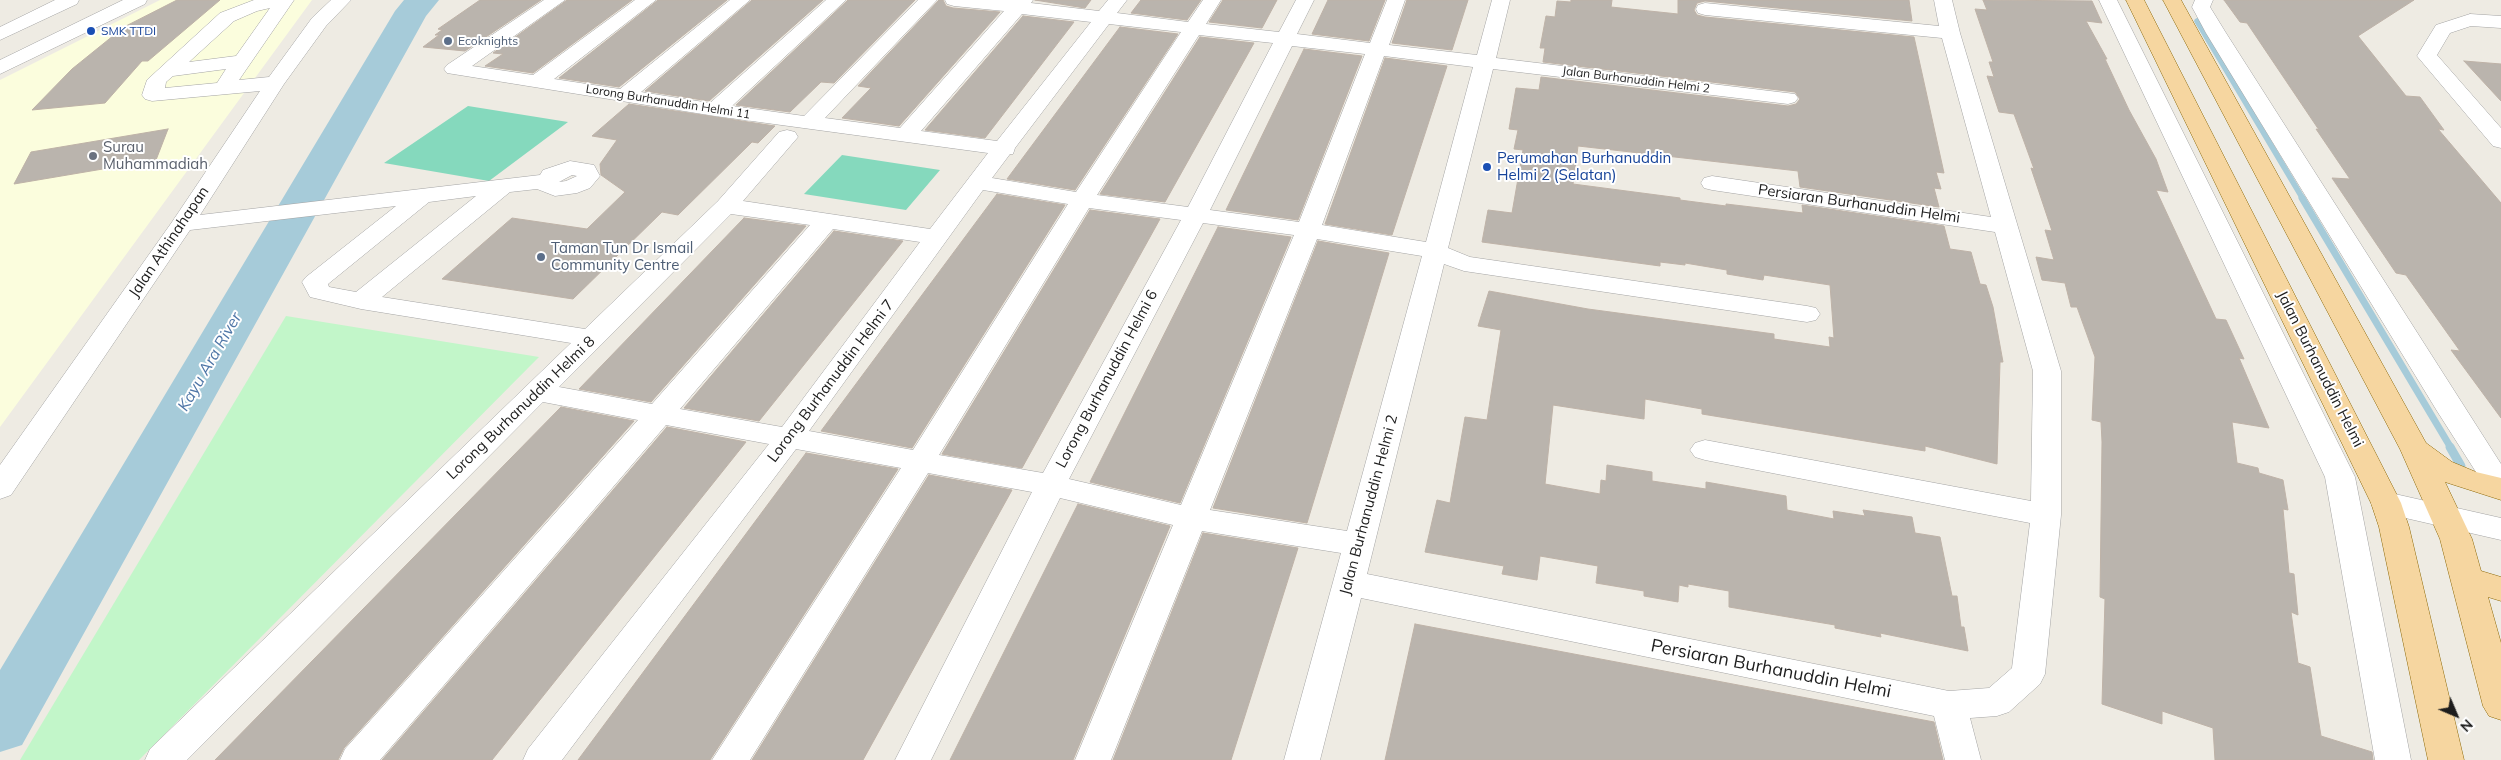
<!DOCTYPE html>
<html>
<head>
<meta charset="utf-8">
<style>
	body { margin:0 }
	#map { position:relative; width:2501px; height:760px; overflow:hidden; background:#eeebe3; font-family:Mulish,sans-serif }
	canvas { display:block }
	.north { position:absolute; left:2431px; top:690px; width:50px; height:50px; -webkit-text-stroke:4px #fff; paint-order:stroke; rotate:135deg; font-size:14px; font-weight:700; line-height:20px; text-align:center; color:#1d1d1d }
	.north::after { content:''; display:block; margin:auto; width:18px; height:22px; background:#1d1d1d; clip-path:polygon(50% 0,100% 100%,50% 72%,0 100%) }
</style>
</head>
<body>
<div id="map">
<canvas width="2501" height="760"></canvas>
<div class="north">N</div>
</div>
<script>
const g = document.querySelector('canvas').getContext('2d');
g.lineJoin = 'round';
function fillPath(path, color) {
  g.fillStyle = color;
  g.fill(path, 'evenodd');
}
function toPath(rows) {
  const path = new Path2D();
  for (const r of rows) {
    path.moveTo(r[0], r[1]);
    for (let i = 2; i < r.length; i += 2) path.lineTo(r[i], r[i + 1]);
  }
  return path;
}
function strokePath(path, color, width, dash) {
  g.strokeStyle = color;
  g.lineWidth = width;
  g.lineCap = dash ? 'butt' : 'round';
  g.setLineDash(dash || []);
  g.stroke(path);
}
function drawText(font, color, halo, rows, align = 'center') {
  g.font = font + ' Mulish,sans-serif';
  g.lineWidth = 4;
  g.setLineDash([]);
  g.textBaseline = 'middle';
  g.strokeStyle = halo;
  g.fillStyle = color;
  for (const [text, x, y, turn = 0] of rows) {
    g.save();
    g.translate(x, y);
    g.rotate((+turn || 0) * Math.PI / 180);
    g.textAlign = isNaN(turn) ? turn : align;
    if (halo) g.strokeText(text, 0, 0);
    g.fillText(text, 0, 0);
    g.restore();
  }
}
fillPath(toPath([
	[160,0,312,0,0,427,0,80]
]), '#fbfddd');
fillPath(toPath([
	[286,316,539,357,139,760,20,760]
]), '#c2f6c9');
fillPath(toPath([
	[468,106,568,122,489,181,384,163],
	[842,155,940,170,906,210,804,194]
]), '#85d9bd');
strokePath(toPath([
	[2197,21,2303,199]
]), '#a6cbd9', 5.5);
strokePath(toPath([
	[2302,198,2451,448]
]), '#a6cbd9', 7);
strokePath(toPath([
	[2450,447,2461,466]
]), '#a6cbd9', 9);
fillPath(toPath([
	[404,0,439,0,426,16,22,745,0,752,0,670,395,11,404,0]
]), '#a6cbd9');
const building = toPath([
	[177,0,220,0,148,61,142,61,105,103,32,110,72,69,124,27,177,0],
	[480,0,541,0,465,51,423,47,439,35,435,35,442,30,438,29,480,0],
	[567,0,632,0,533,73,485,66,503,54,493,53,567,0],
	[658,0,727,0,619,87,559,78,658,0],
	[752,0,823,0,709,101,645,91,752,0],
	[848,0,915,0,834,83,821,82,790,112,736,105,848,0],
	[939,0,943,0,946,6,953,8,1000,12,899,126,842,118,871,88,858,86,939,0],
	[1035,0,1091,0,1085,8,1035,0],
	[1141,0,1201,0,1187,20,1131,13,1141,0],
	[1223,0,1277,0,1262,28,1209,22,1223,0],
	[1328,0,1385,0,1369,41,1312,34,1328,0],
	[1407,0,1468,0,1452,50,1392,43,1407,0],
	[1571,0,1612,0,1611,7,1678,14,1678,0,1909,0,1912,21,1705,1,1697,3,1694,10,1697,15,1705,17,1914,37,1944,173,1936,172,1941,189,1934,188,1939,207,1800,187,1798,171,1578,146,1573,184,1680,198,1680,200,1726,206,1726,204,1803,213,1802,205,1944,226,1950,249,1971,252,1980,284,1986,285,1993,307,2003,362,2000,362,1997,464,1925,446,1925,451,1769,425,1702,414,1702,409,1645,399,1644,419,1553,405,1545,484,1600,494,1601,480,1606,481,1607,465,1652,472,1652,481,1706,489,1706,482,1786,496,1787,510,1834,519,1833,511,1865,516,1863,510,1912,517,1915,533,1940,537,1952,596,1957,596,1961,627,1964,627,1968,651,1880,633,1881,637,1835,628,1835,625,1729,607,1729,591,1688,584,1688,587,1679,585,1678,602,1644,596,1644,591,1596,583,1598,566,1540,556,1537,580,1502,574,1504,566,1425,552,1437,500,1450,503,1465,417,1487,420,1501,330,1478,326,1489,291,1588,309,1774,334,1774,339,1830,347,1829,337,1834,338,1830,285,1764,275,1763,280,1727,274,1727,270,1685,263,1685,265,1660,262,1660,266,1482,242,1488,210,1512,213,1523,150,1514,149,1518,130,1509,129,1516,88,1539,90,1541,77,1788,106,1796,104,1800,99,1795,92,1543,62,1545,48,1540,48,1546,16,1555,17,1557,1,1571,2,1571,0],
	[1983,0,2092,1,2102,23,2086,21,2107,59,2105,59,2129,110,2156,159,2168,192,2156,190,2216,319,2226,320,2244,359,2239,358,2269,428,2232,422,2237,463,2258,468,2259,473,2283,480,2288,510,2283,509,2289,573,2294,574,2298,615,2291,612,2298,663,2310,667,2321,736,2372,752,2373,760,2215,760,2213,728,2162,711,2162,724,2102,704,2105,599,2100,597,2102,442,2101,422,2092,420,2095,357,2077,307,2071,307,2065,283,2042,280,2036,257,2054,260,2045,230,2052,231,2031,168,2034,169,2014,114,1999,112,1987,76,1994,77,1989,62,1993,62,1975,9,1987,10,1983,0],
	[2224,0,2414,0,2358,36,2406,96,2420,97,2444,130,2438,129,2501,203,2501,418,2451,350,2460,351,2406,275,2396,273,2332,178,2350,179,2316,129,2319,130,2247,23,2240,22,2224,0],
	[1023,16,1074,22,985,138,925,130,1023,16],
	[1120,27,1178,34,1075,190,1007,179,1120,27],
	[1200,37,1254,43,1165,202,1100,194,1200,37],
	[1304,49,1362,56,1298,220,1226,210,1304,49],
	[1385,58,1447,66,1392,235,1325,224,1385,58],
	[2464,61,2501,64,2501,101,2464,61],
	[629,104,775,126,758,143,752,142,678,215,662,212,573,299,442,279,512,218,587,229,625,192,601,175,600,164,617,140,592,136,629,104],
	[168,129,156,160,14,184,31,152,168,129],
	[997,194,1065,205,912,448,821,431,997,194],
	[1090,210,1160,219,1022,468,942,454,1090,210],
	[744,218,806,226,651,402,579,389,744,218],
	[1218,227,1291,237,1180,503,1090,482,1218,227],
	[834,231,903,241,759,421,684,408,834,231],
	[1318,241,1389,253,1307,523,1213,508,1318,241],
	[561,407,634,421,344,748,338,760,215,760,561,407],
	[667,427,746,442,492,760,382,760,667,427],
	[806,453,898,469,710,760,578,760,806,453],
	[929,475,1012,490,863,760,752,760,929,475],
	[1078,504,1170,526,1073,760,950,760,1078,504],
	[1203,533,1298,548,1231,760,1113,760,1203,533],
	[1415,624,1934,722,1943,760,1385,760,1415,624]
]);
fillPath(building, '#bab4ad');
strokePath(building, '#beb2a7', 1);
const minor = toPath([
	[55,0,79,0,77,4,0,40,0,27,55,0],
	[123,0,147,0,145,4,0,74,0,60,123,0],
	[254,0,294,0,239,80,269,77,312,18,331,0,351,0,326,26,284,84,200,215,540,175,543,170,570,161,594,165,600,176,590,188,577,193,555,196,537,189,510,192,382,297,585,329,718,201,779,132,787,130,795,132,798,137,743,201,930,229,988,153,715,116,447,73,444,69,447,65,544,0,565,0,472,66,533,75,635,0,656,0,554,79,620,89,730,0,750,0,641,92,710,103,826,0,846,0,732,106,804,116,918,0,937,0,825,118,900,128,1004,11,954,6,947,4,945,0,1033,0,1031,3,1099,11,1108,0,1127,0,1117,13,1188,22,1203,0,1221,0,1206,24,1279,32,1296,0,1314,0,1297,34,1370,43,1387,0,1405,0,1389,45,1477,55,1492,0,1510,0,1496,58,1795,94,1798,98,1795,102,1788,104,1493,69,1448,248,1470,257,1807,306,1816,308,1820,314,1816,320,1807,322,1464,271,1444,264,1367,574,1949,691,1989,688,2012,668,2030,523,1705,460,1695,457,1690,450,1695,443,1705,440,2031,501,2033,371,1995,232,1712,190,1704,188,1701,183,1704,178,1712,176,1991,217,1942,38,1705,15,1698,13,1696,9,1698,5,1705,3,1939,26,1934,0,1952,0,1960,33,2061,371,2061,515,2045,674,2040,684,2009,712,1997,716,1970,718,1981,760,1945,760,1934,716,1361,598,1320,760,1284,760,1341,553,1202,531,1111,760,1075,760,1173,525,1060,498,931,760,895,760,1032,492,928,473,750,760,712,760,901,468,796,449,562,760,523,760,528,749,769,444,666,425,380,760,340,760,345,749,638,420,543,402,187,760,145,760,150,749,571,343,361,309,310,297,302,282,306,277,396,206,190,230,11,495,0,499,0,465,172,222,260,91,152,101,145,99,142,95,147,80,220,13,254,0],
	[270,8,236,56,189,62,234,21,257,11,270,8],
	[1022,14,1091,22,997,141,921,131,1022,14],
	[1109,24,1181,32,1076,192,992,178,1010,154,1013,154,1015,148,1109,24],
	[1199,35,1273,43,1188,207,1097,195,1199,35],
	[1292,46,1365,54,1299,222,1210,210,1292,46],
	[1384,56,1473,67,1426,242,1322,225,1384,56],
	[226,69,217,83,165,88,166,82,173,76,226,69],
	[572,175,577,176,566,181,559,182,572,175],
	[983,190,1068,204,913,450,809,431,983,190],
	[476,196,356,292,329,287,328,284,429,202,476,196],
	[1089,208,1181,220,1043,473,939,455,1089,208],
	[731,214,810,225,652,404,559,387,731,214],
	[1203,223,1294,235,1181,505,1069,479,1203,223],
	[833,229,920,242,782,427,680,409,833,229],
	[1317,239,1422,256,1347,531,1210,510,1317,239],
	[2099,0,2117,0,2355,477,2411,760,2375,760,2325,477,2099,0],
	[2195,0,2213,0,2210,7,2226,33,2501,464,2501,498,2490,494,2437,411,2206,33,2192,7,2195,0],
	[2470,14,2501,16,2501,28,2471,26,2450,33,2437,55,2501,128,2501,148,2493,146,2417,56,2436,25,2470,14],
	[2386,492,2501,518,2501,540,2375,511,2371,503,2375,495,2386,492]
]);
const major = toPath([
	[2126,0,2144,0,2401,503,2409,527,2464,760,2428,760,2379,527,2371,503,2126,0],
	[2163,0,2181,0,2426,443,2452,462,2476,472,2501,478,2501,500,2445,482,2472,539,2481,571,2501,577,2501,601,2488,597,2501,643,2501,720,2489,716,2483,706,2440,539,2400,449,2163,0]
]);
strokePath(minor, '#a4a4a4', 1);
strokePath(major, '#8d6908', 1);
fillPath(minor, '#fff');
fillPath(major, '#f6d6a0');
for (const [x, y, r, color] of [
	[91,31,5,"#1a4fb4"],
	[448,41,5,"#5c6f8a"],
	[93,156,5,"#6b7280"],
	[1487,167,5,"#1a4fb4"],
	[541,257,5,"#5c6f8a"]
]) {
  const dot = new Path2D();
  dot.arc(x, y, r, 0, 2 * Math.PI);
  g.fillStyle = color;
  g.fill(dot);
  strokePath(dot, '#fff', 2);
}
drawText('12px', '#164399', '#fff', [
	["SMK TTDI",101,31]
], 'left');
drawText('12px', '#4e5e75', '#fff', [
	["Ecoknights",458,41]
], 'left');
drawText('12px', '#1d1d1d', '#fff', [
	["Jalan Burhanuddin Helmi 2",1636,80,7],
	["Lorong Burhanuddin Helmi 11",668,102,9]
]);
drawText('15px', '#5b616d', '#fff', [
	["Surau",103,147],
	["Muhammadiah",103,164]
], 'left');
drawText('15px', '#164399', '#fff', [
	["Perumahan Burhanuddin",1497,158],
	["Helmi 2 (Selatan)",1497,175]
], 'left');
drawText('15px', '#1d1d1d', '#fff', [
	["Persiaran Burhanuddin Helmi",1859,204,8],
	["Jalan Athinahapan",169,242,-56],
	["Jalan Burhanuddin Helmi",2320,369,63],
	["Lorong Burhanuddin Helmi 6",1107,379,-62],
	["Lorong Burhanuddin Helmi 7",831,381,-53],
	["Lorong Burhanuddin Helmi 8",521,408,-44],
	["Jalan Burhanuddin Helmi 2",1369,505,-75]
]);
drawText('15px', '#4e5e75', '#fff', [
	["Taman Tun Dr Ismail",551,248],
	["Community Centre",551,265]
], 'left');
drawText('italic 16px', '#4f76a7', '#fff', [
	["Kayu Ara River",210,362,-60]
]);
drawText('18px', '#1d1d1d', '#fff', [
	["Persiaran Burhanuddin Helmi",1771,669,11]
]);
</script>
</body>
</html>
